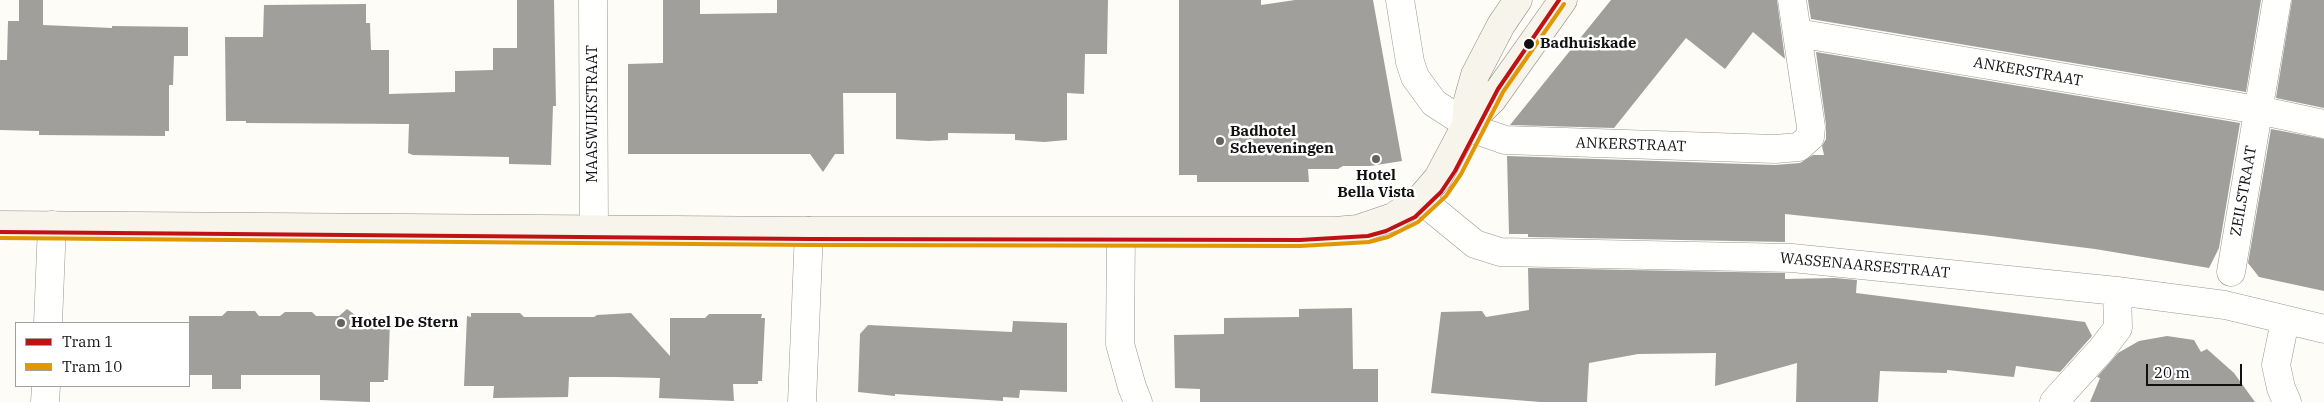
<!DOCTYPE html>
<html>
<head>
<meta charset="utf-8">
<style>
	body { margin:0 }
	#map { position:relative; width:2324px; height:402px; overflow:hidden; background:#fdfcf7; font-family:"IBM Plex Serif",serif }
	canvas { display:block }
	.legend { position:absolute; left:15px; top:322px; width:175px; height:65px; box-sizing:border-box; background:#fff; border:1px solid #a0a0a0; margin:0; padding:6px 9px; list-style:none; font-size:15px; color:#111 }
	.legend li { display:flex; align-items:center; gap:10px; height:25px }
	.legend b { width:25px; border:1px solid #a0a0a0 }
	.scale { position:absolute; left:2146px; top:364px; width:96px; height:22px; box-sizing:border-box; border:2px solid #111; border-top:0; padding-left:6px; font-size:15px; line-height:18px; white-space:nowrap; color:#111; -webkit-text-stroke:4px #fff; paint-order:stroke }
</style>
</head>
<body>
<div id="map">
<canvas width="2324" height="402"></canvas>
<ul class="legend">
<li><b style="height:6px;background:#c01115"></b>Tram 1</li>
<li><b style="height:6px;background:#e09702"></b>Tram 10</li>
</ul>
<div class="scale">20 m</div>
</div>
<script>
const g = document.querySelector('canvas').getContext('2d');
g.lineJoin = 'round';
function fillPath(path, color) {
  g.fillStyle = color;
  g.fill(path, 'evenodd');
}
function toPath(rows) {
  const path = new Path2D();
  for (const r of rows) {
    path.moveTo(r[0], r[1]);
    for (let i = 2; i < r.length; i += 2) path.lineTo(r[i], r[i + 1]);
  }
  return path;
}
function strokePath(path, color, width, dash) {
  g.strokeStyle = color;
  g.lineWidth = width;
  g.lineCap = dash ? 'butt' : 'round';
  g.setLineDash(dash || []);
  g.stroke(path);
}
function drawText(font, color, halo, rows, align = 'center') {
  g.font = font + ' "IBM Plex Serif",serif';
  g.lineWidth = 5;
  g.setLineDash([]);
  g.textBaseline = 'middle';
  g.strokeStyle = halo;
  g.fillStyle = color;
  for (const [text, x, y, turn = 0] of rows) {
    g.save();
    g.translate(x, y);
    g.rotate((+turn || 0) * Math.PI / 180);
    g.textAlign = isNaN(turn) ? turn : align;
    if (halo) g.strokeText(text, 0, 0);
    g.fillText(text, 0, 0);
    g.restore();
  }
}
fillPath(toPath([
	[19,0,43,0,43,25,112,28,112,26,188,27,188,56,174,56,173,85,169,85,169,131,165,131,165,136,39,135,39,131,0,130,0,60,7,60,8,21,19,21],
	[517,0,554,0,556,106,553,106,551,165,509,164,509,157,413,155,408,153,409,124,246,123,246,121,226,121,225,37,263,37,264,5,366,4,366,23,370,23,371,50,389,50,389,94,455,92,455,71,493,70,493,48,517,48],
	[663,0,700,0,700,14,777,13,777,0,1108,0,1107,54,1085,54,1084,94,1067,93,1067,140,1044,142,1015,140,1015,134,948,133,948,140,928,141,896,139,896,93,843,93,844,154,835,154,823,172,810,154,628,154,628,64,663,63],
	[1179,0,1261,0,1261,5,1295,0,1373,0,1402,161,1370,166,1343,166,1338,169,1308,169,1309,182,1197,182,1197,175,1179,175],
	[1611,0,1777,0,1785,59,1753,32,1725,69,1686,38,1614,128,1510,125],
	[1808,0,2261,0,2246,92,1811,19],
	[2292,0,2324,0,2324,108,2276,98],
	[1816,52,2240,123,2219,248,2209,268,2095,249,1983,235,1785,214,1785,242,1528,237,1528,234,1509,234,1507,156,1775,165,1800,163,1813,155,1824,155,1822,146,1826,139,1826,125],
	[2271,129,2324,139,2324,291,2259,277,2248,263],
	[1528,268,1785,273,1785,279,1835,278,1857,280,1856,293,2085,322,2092,336,2060,372,2016,366,2014,377,1947,370,1947,373,1880,371,1878,402,1796,402,1797,363,1715,386,1716,353,1638,354,1589,363,1587,402,1540,402,1431,393,1441,312,1482,311,1486,317,1529,310],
	[1352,308,1353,369,1378,369,1378,402,1200,402,1200,389,1175,388,1174,335,1224,334,1224,318,1299,317,1299,309],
	[347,309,358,317,386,317,386,321,390,321,388,380,384,380,384,382,370,382,370,402,320,400,320,375,241,375,241,389,212,389,212,375,189,375,189,316,222,316,227,311,255,311,259,316,280,316,285,312,312,312,316,316,339,316],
	[471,313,520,313,524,317,594,317,597,315,631,313,670,356,670,318,705,318,709,314,762,314,761,318,765,318,762,381,758,381,758,384,733,384,734,401,659,398,660,378,614,377,569,377,568,397,493,398,494,386,464,386,467,316,471,317],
	[1013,321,1067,323,1067,392,1020,390,1019,398,1003,397,1003,401,895,394,895,396,858,392,860,334,868,325,1012,332],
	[2167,336,2194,340,2201,352,2207,349,2234,373,2255,402,2090,402,2100,378,2097,377,2118,353,2139,341]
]), '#a19f9c');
const minor = toPath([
	[593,0,594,229],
	[1400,0,1410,62,1415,77,1434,103,1476,130,1505,140,1775,149,1799,147,1810,137,1811,127,1792,0],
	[1797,33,2258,110,2324,124],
	[1420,199,1475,244,1500,252,1792,258,2117,291,2225,305,2324,329],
	[1121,232,1120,344,1132,387,1138,402],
	[2231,272,2277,0],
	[2285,321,2276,365,2281,388,2287,402],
	[48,323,52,225],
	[45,402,46,386],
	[802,402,809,231],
	[2054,402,2102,349,2118,328,2117,291]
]);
const secondary = toPath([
	[1466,125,1468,100,1475,75,1501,25,1518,0],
	[0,225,809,231,1335,231,1358,229,1393,217,1420,199,1438,178,1466,125,1492,100,1563,0]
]);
strokePath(minor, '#979795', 29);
strokePath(secondary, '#8e8d8b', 29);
strokePath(minor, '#fffffe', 28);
strokePath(secondary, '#f6f4eb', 28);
strokePath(toPath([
	[0,232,809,239,1300,240,1368,236,1386,231,1415,217,1441,192,1455,171,1498,89,1559,0]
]), '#c01115', 4);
strokePath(toPath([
	[0,238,809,245,1300,246,1369,242,1388,237,1418,222,1446,196,1461,174,1503,92,1564,4]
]), '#e09702', 4);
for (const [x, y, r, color] of [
	[1529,44,6,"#111"],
	[1220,141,5,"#646362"],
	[1376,159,5,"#646362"],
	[341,323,5,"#646362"]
]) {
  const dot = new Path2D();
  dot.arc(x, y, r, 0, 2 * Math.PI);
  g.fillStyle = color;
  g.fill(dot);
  strokePath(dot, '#fff', 2);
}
drawText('bold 15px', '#111', '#fff', [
	["Badhuiskade",1540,44]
], 'left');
drawText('15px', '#111', '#fff', [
	["ANKERSTRAAT",2028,72,10],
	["MAASWIJKSTRAAT",593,114,-90],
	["ANKERSTRAAT",1631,145,2],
	["ZEILSTRAAT",2244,191,-80],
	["WASSENAARSESTRAAT",1865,266,5]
]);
drawText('bold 15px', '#111', '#fff', [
	["Badhotel",1230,132],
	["Scheveningen",1230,149],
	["Hotel",1376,176,"center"],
	["Bella Vista",1376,193,"center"],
	["Hotel De Stern",351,323]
], 'left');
</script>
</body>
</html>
